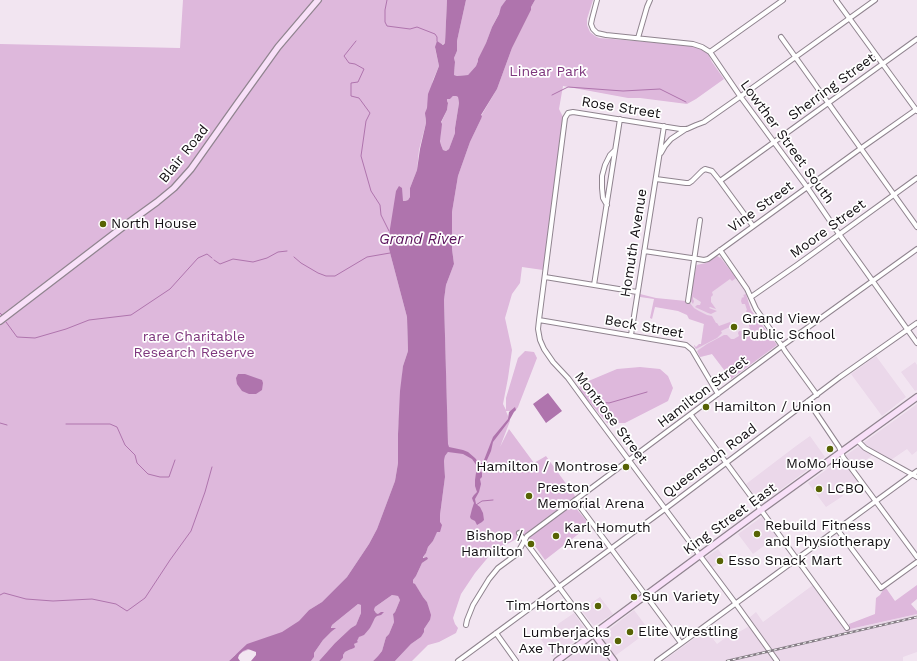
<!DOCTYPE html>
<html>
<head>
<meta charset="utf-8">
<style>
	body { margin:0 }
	canvas { display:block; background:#f2e5f1 }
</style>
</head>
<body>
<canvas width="917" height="661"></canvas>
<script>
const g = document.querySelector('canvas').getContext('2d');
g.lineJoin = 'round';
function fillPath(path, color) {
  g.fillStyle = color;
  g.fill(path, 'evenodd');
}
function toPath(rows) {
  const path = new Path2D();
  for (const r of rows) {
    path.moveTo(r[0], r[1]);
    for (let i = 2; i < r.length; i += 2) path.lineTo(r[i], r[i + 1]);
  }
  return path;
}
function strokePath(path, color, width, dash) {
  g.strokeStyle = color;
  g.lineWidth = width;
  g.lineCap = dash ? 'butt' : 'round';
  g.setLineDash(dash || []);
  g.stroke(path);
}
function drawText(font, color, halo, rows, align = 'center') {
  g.font = font + ' "Work Sans",sans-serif';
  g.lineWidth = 3.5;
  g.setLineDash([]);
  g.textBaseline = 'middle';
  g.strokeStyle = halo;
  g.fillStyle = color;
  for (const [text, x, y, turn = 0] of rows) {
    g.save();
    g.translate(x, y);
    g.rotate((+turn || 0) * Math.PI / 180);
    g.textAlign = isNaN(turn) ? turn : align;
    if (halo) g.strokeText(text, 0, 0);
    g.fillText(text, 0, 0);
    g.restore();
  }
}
fillPath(toPath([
	[717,256,721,257,744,289,751,310,777,345,731,379,712,354,701,357,696,347,699,344,701,344,705,315,689,306,691,302,690,295,696,265,706,263],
	[876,356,906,397,882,416,851,374],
	[915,362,917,365,917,390,915,391,901,372],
	[917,404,917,451,912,455,907,449,891,460,876,453,863,462,864,464,856,470,845,456],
	[810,436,825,457,761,504,746,484,796,446],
	[841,459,858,481,841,493,843,496,826,507,808,483],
	[763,516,777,536,753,554,738,534],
	[718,549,725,559,712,568,705,558],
	[813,585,846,630,917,614,917,652,903,657,903,661,663,661,706,630,717,644,737,629,739,632,753,624,749,618,756,612,763,622],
	[600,597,613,614,594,626,581,610],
	[634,610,646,626,642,628,646,633,615,656,603,640,604,640,602,635],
	[574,613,587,632,553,657,540,638,555,626,558,625,558,624],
	[594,642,597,644,609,661,565,661,590,643]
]), '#ebd8ea');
fillPath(toPath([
	[183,0,447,0,445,43,435,48,439,66,433,80,425,118,426,123,419,150,417,170,410,188,410,197,408,200,405,201,403,201,389,249,407,317,408,351,403,366,398,434,398,463,395,481,377,529,369,544,347,577,322,602,309,610,302,618,290,634,235,655,229,661,0,661,0,44,180,48],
	[466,0,506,0,492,27,486,43,478,59,478,61,476,66,468,75,457,76,454,75,455,62,454,58,457,51,457,41],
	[535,0,593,0,587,19,587,25,590,32,595,36,599,38,637,41,692,46,703,49,708,54,712,62,724,79,696,99,687,104,640,98,628,98,563,86,559,109,563,117,543,270,522,267,520,283,512,294,505,318,512,350,508,378,503,404,506,410,506,398,518,358,525,351,534,352,537,358,518,407,516,410,511,411,506,411,510,421,500,447,509,429,534,463,546,456,575,496,575,507,590,525,545,560,530,539,518,538,497,550,490,555,475,573,461,594,453,618,455,624,458,628,456,633,439,642,428,645,412,661,395,661,411,644,421,637,423,632,424,629,430,620,427,602,423,597,415,585,413,583,413,580,416,576,422,563,428,559,423,557,426,553,428,547,433,541,440,522,440,515,445,477,444,461,445,456,448,452,444,300,446,285,454,264,452,249,452,212,458,176,470,142,481,119,481,116,497,89,512,48,531,10,531,7],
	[453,96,456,96,458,97,459,103,455,128,455,133,449,149,446,151,443,150,441,145,440,140,441,123,447,110,448,103,447,101,447,99,450,99],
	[717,256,720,258,720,257,736,278,732,281,730,279,712,292,713,295,711,297,711,302,716,309,710,307,709,308,717,311,711,314,708,313,695,307,697,305,700,305,701,302,693,297,693,299,694,301,693,304,691,301,690,296,697,264,697,265,706,263],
	[640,294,656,298,686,301,686,303,690,303,694,308,699,311,707,315,712,316,716,323,717,323,719,326,730,322,732,326,721,331,722,333,717,338,696,349,694,346,694,345,696,347,699,344,701,344,704,324,689,319,687,315,678,311,655,307,652,319,650,318,654,299,640,297],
	[746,294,749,304,751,310,777,345,731,379,712,354,700,357,697,351,707,344,724,335,727,335,731,339,734,339,739,336,738,333,739,331,742,331,743,332,750,328,749,326,749,324,750,322,752,322,752,321,749,314,748,314,746,311,747,310,745,304,742,304,741,301,742,297,743,298,744,296,743,295],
	[640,367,660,369,668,376,673,388,668,401,625,423,607,423,580,391,579,385,617,369],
	[917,585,917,599,911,604,917,611,917,614,850,629,849,624,875,614,876,598,880,595,883,590,886,588,895,601],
	[392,595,398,596,400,600,395,612,393,614,394,622,389,634,386,637,382,651,378,656,373,661,340,661,343,658,343,655,345,652,349,650,350,650,359,637,370,628,372,623,378,614,376,613,374,610,375,607],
	[358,604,361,605,361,613,356,625,351,628,335,643,319,661,311,661,314,657,314,653,323,640,331,632,332,625]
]), '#deb8dc');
fillPath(toPath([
	[447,0,466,0,457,41,457,51,454,58,455,62,454,75,457,76,468,75,476,66,478,61,478,59,486,43,492,27,499,14,501,7,506,0,535,0,531,7,531,10,512,48,497,89,481,115,482,116,481,119,470,142,458,176,452,212,452,249,454,264,446,285,444,300,448,444,449,447,463,450,468,452,475,458,479,463,482,463,484,460,493,437,508,419,509,412,515,407,516,410,514,412,509,421,493,442,491,451,487,460,485,463,485,465,488,466,484,469,481,469,480,470,482,473,482,477,480,479,481,484,479,492,475,499,476,504,480,507,483,513,484,520,482,522,477,525,475,521,471,519,470,517,472,509,474,503,473,501,472,498,474,495,477,492,475,486,475,480,477,466,472,459,463,454,448,452,445,456,444,461,445,477,440,515,440,522,442,525,440,532,437,532,433,541,428,547,426,553,423,557,423,558,427,557,428,559,422,563,416,576,413,580,413,583,415,584,423,597,427,602,431,615,430,620,424,629,424,632,421,637,411,644,395,661,373,661,378,656,382,651,386,637,389,634,394,622,393,614,395,612,400,600,398,596,392,595,375,607,374,610,376,613,378,614,381,612,384,612,381,615,377,616,375,618,370,628,364,635,359,637,357,641,358,642,354,644,355,647,354,648,349,650,345,652,343,655,343,658,340,661,319,661,335,643,351,628,356,625,361,613,361,605,358,604,332,625,331,628,336,628,332,631,323,640,314,653,314,657,311,661,251,661,256,655,256,652,248,649,243,651,239,655,238,658,240,661,229,661,247,644,282,632,299,621,309,610,322,602,347,577,369,544,377,529,395,481,398,463,398,434,400,391,403,366,408,351,407,317,389,249,389,235,396,191,399,186,402,188,403,201,405,201,408,200,410,197,410,188,417,170,420,149,426,123,425,113,427,108,428,94,439,66,435,47,437,41,443,45,445,43],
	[453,96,456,96,458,97,459,103,455,128,455,133,449,149,446,151,443,150,441,145,440,141,442,124,441,122,447,110,448,103,447,101,447,99,450,99],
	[238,374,245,374,262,380,263,383,262,390,256,394,249,394,242,391,237,384,236,378],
	[548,393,562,411,546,423,533,404]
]), '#af74ad');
strokePath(toPath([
	[387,0,385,10,385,22,387,26,410,29,417,27,435,34,437,37,437,41],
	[356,41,344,56,349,63,355,64,364,69,358,82,351,83,351,96,359,98,370,113,366,121,361,156,371,191,380,205,381,215,389,231],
	[552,95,568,87,623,91,660,89,686,102],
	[294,257,301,263,318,273,326,276,335,276,367,257,390,253],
	[214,260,220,264,233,259,253,262,267,258,278,252,287,251],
	[0,313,2,315],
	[6,322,17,337,35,338,66,329,89,320,131,315,170,289,198,258,207,254,212,258],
	[600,402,609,403,647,392],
	[0,423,7,425],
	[66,424,110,424,117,427,125,445,135,455,137,463,148,474,160,477,169,477,175,460],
	[476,505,482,501,493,500],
	[0,595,4,593,26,599,53,601,92,599,116,604,127,611,145,598,170,560,191,531,205,492,212,467]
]), '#af74ad', 1);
const street = toPath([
	[597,0,592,19,591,24,593,29,597,33,606,35,693,44,702,47,710,52,740,96,807,187,839,234,917,343],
	[836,0,917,111],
	[781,37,917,227],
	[638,38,647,7,650,0],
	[710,52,783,0],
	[661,153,665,146,671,139,686,129],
	[656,179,686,183,689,183,692,181,702,171,705,169,712,171,720,181,753,226],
	[720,181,917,39],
	[607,205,603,198,602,188,602,176,605,165,610,155,615,150],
	[720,250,747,289,756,309,782,346,785,351,817,395],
	[644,251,698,259,704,260,708,259,860,149,917,109],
	[545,277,637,292],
	[594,285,620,119],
	[751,297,797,265,917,178],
	[688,301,700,220],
	[539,320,686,345,692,350,718,394],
	[631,335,664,126],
	[808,401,839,447,843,457,917,557],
	[691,415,761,510,847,628],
	[857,440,865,448,917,477],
	[575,500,681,643],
	[837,529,881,588,917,562],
	[519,533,594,634],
	[466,625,467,620,473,605,489,579,498,568,517,554,527,536,782,346,917,249],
	[496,633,516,661],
	[458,661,665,509,840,377,917,323],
	[657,661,917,471],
	[777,661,736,604,590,408,568,378,553,362,544,349,540,340,538,329,539,320,565,118,568,113,573,112,680,129,687,129,696,125,704,122,744,94,875,0]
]);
const secondary = toPath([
	[0,321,128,223,157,202,174,188,191,169,237,104,278,47,318,0],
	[594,634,614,661],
	[557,661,761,510,917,397]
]);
strokePath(street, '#90848f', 6);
strokePath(secondary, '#90848f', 8);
strokePath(street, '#fff', 4);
strokePath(secondary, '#f8e0f8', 5.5);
const rail = toPath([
	[727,661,917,617]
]);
strokePath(rail, '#847c84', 2.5);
strokePath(rail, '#fff', 1, [3]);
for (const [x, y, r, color] of [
	[103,224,4,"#576304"],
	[734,327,4,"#576304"],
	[706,407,4,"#576304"],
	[830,449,4,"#576304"],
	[626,467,4,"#576304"],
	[819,489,4,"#576304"],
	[529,496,4,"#576304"],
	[757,534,4,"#576304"],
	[556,536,4,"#576304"],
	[531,544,4,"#576304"],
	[720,561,4,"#576304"],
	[634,597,4,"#576304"],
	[598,606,4,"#576304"],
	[630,632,4,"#576304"],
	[618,641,4,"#576304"]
]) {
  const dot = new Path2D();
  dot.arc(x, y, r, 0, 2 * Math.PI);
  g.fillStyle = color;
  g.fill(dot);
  strokePath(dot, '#fff', 1.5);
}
drawText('14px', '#7e367d', '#fff', [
	["Linear Park",548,72],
	["rare Charitable",194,337],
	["Research Reserve",194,353]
]);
drawText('14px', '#130f13', '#fff', [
	["Sherring Street",832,87,-36],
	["Rose Street",621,108,9],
	["Lowther Street South",787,142,54],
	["Blair Road",184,154,-51],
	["Vine Street",761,207,-36],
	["Moore Street",828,229,-36],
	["Homuth Avenue",634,243,-81],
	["Beck Street",644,327,10],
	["Hamilton Street",703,392,-37],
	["Montrose Street",611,418,53],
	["Queenston Road",710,461,-37],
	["King Street East",730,519,-36]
]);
drawText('14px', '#130f13', '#fff', [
	["North House",111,224],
	["Grand View",742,319],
	["Public School",742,335],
	["Hamilton / Union",714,407],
	["MoMo House",830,464,"center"],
	["Hamilton / Montrose",618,467,"right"],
	["Preston",537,488],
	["Memorial Arena",537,504],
	["LCBO",827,489],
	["Rebuild Fitness",765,526],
	["and Physiotherapy",765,542],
	["Karl Homuth",564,528],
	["Arena",564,544],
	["Bishop /",523,536,"right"],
	["Hamilton",523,552,"right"],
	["Esso Snack Mart",728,561],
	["Sun Variety",642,597],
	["Tim Hortons",590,606,"right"],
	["Elite Wrestling",638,632],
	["Lumberjacks",610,633,"right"],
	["Axe Throwing",610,649,"right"]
], 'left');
drawText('italic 15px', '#590f5a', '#fff', [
	["Grand River",421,240]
]);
</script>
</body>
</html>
